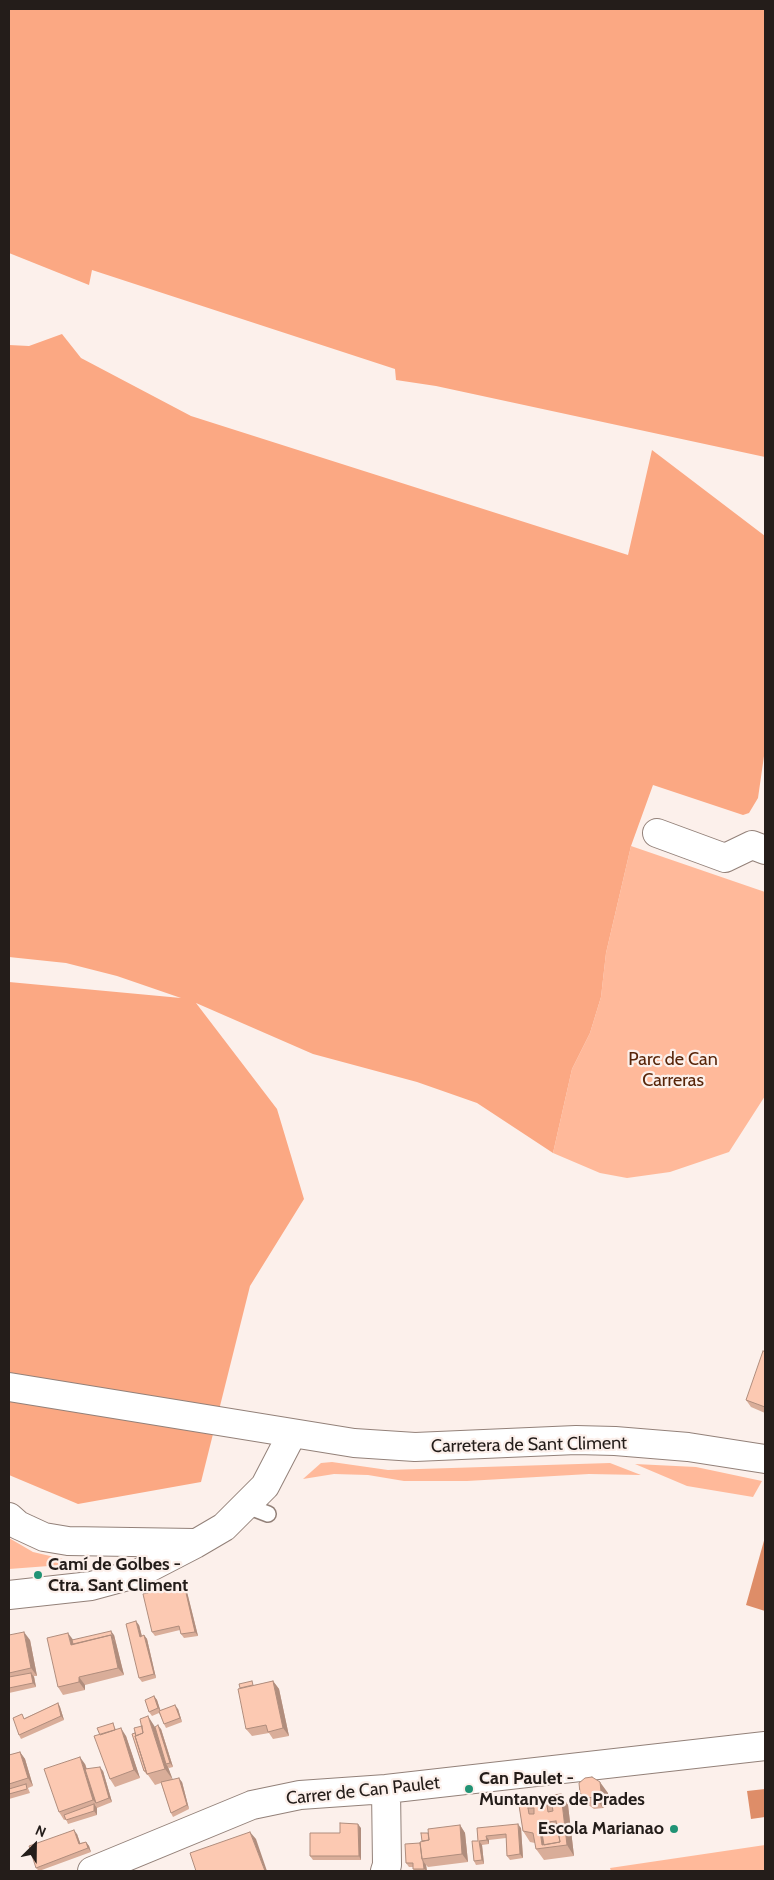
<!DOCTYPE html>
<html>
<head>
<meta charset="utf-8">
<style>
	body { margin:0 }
	#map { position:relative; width:774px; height:1880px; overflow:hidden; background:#fcf0eb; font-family:Cabin,sans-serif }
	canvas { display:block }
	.frame { position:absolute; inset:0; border:10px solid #241d1a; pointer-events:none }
	.north { position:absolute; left:10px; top:1820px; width:50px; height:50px; -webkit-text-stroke:4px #fcf0eb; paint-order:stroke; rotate:23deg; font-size:14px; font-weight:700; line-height:20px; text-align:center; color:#241d1a }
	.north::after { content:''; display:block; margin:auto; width:18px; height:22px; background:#241d1a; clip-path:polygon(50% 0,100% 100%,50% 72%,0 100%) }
</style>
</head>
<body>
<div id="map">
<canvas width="774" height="1880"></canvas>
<div class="frame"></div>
<div class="north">N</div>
</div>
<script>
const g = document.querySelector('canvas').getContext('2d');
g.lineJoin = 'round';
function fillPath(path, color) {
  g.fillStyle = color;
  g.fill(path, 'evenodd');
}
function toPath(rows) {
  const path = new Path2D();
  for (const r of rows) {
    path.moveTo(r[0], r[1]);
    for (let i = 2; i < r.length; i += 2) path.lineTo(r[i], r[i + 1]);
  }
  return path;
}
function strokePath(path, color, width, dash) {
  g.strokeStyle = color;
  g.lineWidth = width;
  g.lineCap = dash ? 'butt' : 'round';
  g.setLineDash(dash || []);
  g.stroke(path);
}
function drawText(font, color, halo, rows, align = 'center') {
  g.font = font + ' Cabin,sans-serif';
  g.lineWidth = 4.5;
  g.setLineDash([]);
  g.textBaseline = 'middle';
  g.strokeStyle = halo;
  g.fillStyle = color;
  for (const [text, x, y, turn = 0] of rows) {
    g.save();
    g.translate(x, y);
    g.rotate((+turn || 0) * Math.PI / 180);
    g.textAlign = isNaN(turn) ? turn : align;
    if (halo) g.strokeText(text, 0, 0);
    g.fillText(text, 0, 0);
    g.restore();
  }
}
fillPath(toPath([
	[631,846,765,892,765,1096,729,1152,670,1172,627,1178,600,1173,553,1153,572,1069,590,1033,601,997,606,953],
	[332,1462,388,1470,610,1463,641,1475,589,1474,467,1481,404,1481,368,1475,334,1474,303,1479,321,1463],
	[635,1464,696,1467,762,1481,753,1497,687,1486],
	[9,1538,33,1552,63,1559,62,1565,9,1569],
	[765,1845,765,1871,611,1871,610,1868]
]), '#ffb99a');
fillPath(toPath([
	[9,9,765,9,765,457,436,386,396,380,395,369,92,270,89,285,9,253],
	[62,334,81,358,191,416,628,555,652,450,765,536,765,749,758,798,749,813,743,815,653,785,631,846,606,953,601,997,590,1033,572,1069,553,1153,477,1103,417,1082,313,1054,196,1003,277,1109,304,1199,250,1286,201,1482,78,1504,9,1475,9,982,181,998,117,976,66,963,9,957,9,345,29,346]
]), '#fba883');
fillPath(toPath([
	[765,1537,765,1611,746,1605],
	[765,1789,765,1817,751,1819,747,1791]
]), '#de8d68');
const lane = toPath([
	[247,1506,268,1514]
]);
const street = toPath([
	[657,833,725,858,752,845,765,850],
	[9,1517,18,1525,44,1537,68,1541,194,1543],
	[9,1595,91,1586,139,1573,195,1544,224,1527,265,1486,292,1434],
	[92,1871,252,1805,300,1795,386,1789,765,1746],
	[385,1871,387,1865,386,1789]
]);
const secondary = toPath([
	[9,1387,354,1443,415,1447,576,1440,615,1441,688,1447,765,1459]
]);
strokePath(lane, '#938179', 18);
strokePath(street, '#938179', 30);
strokePath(secondary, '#938179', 30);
strokePath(lane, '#fff', 15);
strokePath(street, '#fff', 28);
strokePath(secondary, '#fff', 28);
fillPath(toPath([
	[765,1352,765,1413,751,1407,746,1400],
	[186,1588,198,1636,184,1638,181,1634,180,1630,155,1636,152,1632],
	[139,1625,142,1636,144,1635,147,1639,156,1678,142,1682,139,1678],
	[9,1635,30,1640,37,1676,34,1676,36,1687,9,1693],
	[114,1635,124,1675,85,1685,85,1690,63,1695,58,1687,73,1640],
	[273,1681,279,1689,289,1736,273,1739,269,1733,252,1736,246,1729,255,1685],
	[154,1696,157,1700,160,1710,178,1709,182,1722,166,1728,164,1724,159,1713,152,1716,149,1712],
	[58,1703,60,1707,64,1720,21,1739,19,1735,25,1718],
	[113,1723,116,1730,126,1736,140,1778,115,1787,110,1779,100,1735],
	[155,1728,161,1729,173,1767,169,1768,168,1767,172,1779,182,1782,189,1809,173,1817,171,1813,161,1783,155,1785,148,1775,147,1775,144,1771],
	[20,1752,25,1759,33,1786,28,1788,30,1793,9,1799,9,1755],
	[85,1764,87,1769,103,1771,112,1802,97,1808,97,1815,68,1824,66,1819,64,1820,59,1812],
	[580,1793,608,1793,608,1802,603,1808,594,1809,587,1804],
	[561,1794,568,1805,574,1856,544,1860,536,1849,535,1843,530,1842,523,1831,518,1799],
	[460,1825,465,1833,468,1862,428,1867,426,1865,427,1871,415,1871,413,1869,413,1867,409,1867,406,1863,420,1843,422,1841,428,1833],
	[361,1828,361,1860,313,1860,310,1856,340,1833],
	[477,1828,521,1828,523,1858,510,1860,507,1856,506,1838,489,1840,489,1844,482,1845,484,1864,476,1865,474,1861,478,1841],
	[77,1834,80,1843,86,1842,89,1846,91,1852,39,1871,36,1868]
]), '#d9ad99');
fillPath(toPath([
	[184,1584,186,1588,198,1636,195,1632],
	[136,1621,139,1625,143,1641,140,1637],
	[111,1631,114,1635,116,1643,113,1639],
	[24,1632,30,1640,37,1676,31,1668],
	[68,1633,74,1641,74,1648,71,1645],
	[111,1635,116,1643,124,1675,118,1668],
	[144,1635,147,1639,156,1678,154,1674],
	[31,1673,34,1677,36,1687,33,1683],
	[79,1677,85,1685,85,1690,79,1682],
	[273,1681,279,1689,289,1736,283,1728],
	[154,1696,157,1700,161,1712,158,1708],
	[58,1703,60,1707,64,1720,61,1716],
	[175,1705,178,1709,182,1722,180,1718],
	[148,1716,155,1727,166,1764,168,1767,173,1780,165,1769],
	[158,1725,161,1729,173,1767,170,1763],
	[121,1728,126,1736,140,1778,134,1770],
	[20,1752,25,1759,33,1786,28,1778],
	[80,1757,85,1764,97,1803,96,1803,93,1800],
	[100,1767,103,1771,112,1802,109,1798],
	[179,1778,182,1782,189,1809,187,1805],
	[600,1782,608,1793,608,1802,603,1808,595,1797],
	[561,1794,568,1805,574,1856,567,1845],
	[94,1804,97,1808,97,1815,94,1811],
	[539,1823,547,1834,549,1848,542,1845],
	[358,1824,361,1828,361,1860,359,1856],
	[518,1824,521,1828,523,1858,520,1854],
	[460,1825,465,1833,468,1862,462,1854],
	[74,1830,77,1834,82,1848,79,1844],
	[250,1832,256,1839,267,1871,265,1871],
	[486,1836,489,1840,489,1844,487,1840],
	[479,1841,482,1845,484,1864,482,1860],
	[86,1842,89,1846,91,1852,88,1848],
	[423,1861,426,1865,427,1871,424,1869]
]), '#b08d7d');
const building = toPath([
	[763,1351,765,1352,765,1407,746,1400,763,1351],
	[184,1584,195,1632,181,1634,179,1626,152,1632,143,1594,184,1584],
	[136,1621,140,1637,144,1635,154,1674,139,1678,126,1624,136,1621],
	[111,1631,113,1639,111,1635,73,1644,72,1640,111,1631],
	[24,1632,31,1668,9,1673,9,1635,24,1632],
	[68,1633,71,1645,111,1635,118,1668,79,1677,79,1682,58,1687,47,1638,68,1633],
	[31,1673,33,1683,9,1688,9,1677,31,1673],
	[252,1681,253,1685,240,1688,239,1684,252,1681],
	[273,1681,283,1728,268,1732,266,1725,246,1729,238,1689,273,1681],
	[154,1696,158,1708,149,1712,145,1700,154,1696],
	[58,1703,61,1716,19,1735,13,1718,22,1714,24,1719,58,1703],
	[175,1705,180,1718,164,1724,159,1711,175,1705],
	[148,1716,165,1769,147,1774,135,1736,143,1733,140,1719,148,1716],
	[113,1723,115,1730,100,1735,97,1728,113,1723],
	[158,1725,170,1763,166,1764,155,1727,158,1725],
	[142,1726,143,1733,136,1736,134,1728,142,1726],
	[121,1728,134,1770,110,1779,94,1736,121,1728],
	[135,1733,136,1736,135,1736,146,1771,144,1771,132,1734,135,1733],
	[20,1752,28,1778,9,1784,9,1755,20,1752],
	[80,1757,93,1800,59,1812,44,1769,80,1757],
	[100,1767,109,1798,96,1803,85,1769,100,1767],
	[592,1777,600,1782,601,1791,595,1797,586,1798,580,1793,579,1783,585,1778,592,1777],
	[179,1778,187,1805,171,1813,161,1782,179,1778],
	[26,1784,27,1789,9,1794,9,1789,26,1784],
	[561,1794,567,1845,536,1849,533,1833,523,1831,518,1799,561,1794],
	[547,1805,552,1805,553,1811,548,1812,547,1805],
	[528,1808,534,1808,534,1814,529,1814,528,1808],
	[556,1821,560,1842,542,1845,539,1823,556,1821],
	[94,1804,94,1811,66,1820,64,1815,94,1804],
	[340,1823,358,1824,359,1856,310,1856,310,1833,340,1833,340,1823],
	[518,1824,520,1854,507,1856,506,1834,486,1836,487,1840,479,1841,482,1860,474,1861,472,1841,478,1841,477,1828,518,1824],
	[557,1824,560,1842,544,1845,541,1827,557,1824],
	[460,1825,462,1854,422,1859,420,1842,429,1840,428,1829,460,1825],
	[74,1830,79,1844,86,1842,88,1848,36,1868,29,1846,74,1830],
	[250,1832,265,1871,196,1871,190,1853,250,1832],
	[421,1833,428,1833,429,1840,422,1841,421,1833],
	[420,1843,422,1859,423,1861,424,1869,413,1869,413,1863,406,1863,405,1844,420,1843]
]);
fillPath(building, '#fcc9b2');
strokePath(building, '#b08d7d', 1);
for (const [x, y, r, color] of [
	[38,1575,5,"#219375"],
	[469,1789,5,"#219375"],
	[674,1829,5,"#219375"]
]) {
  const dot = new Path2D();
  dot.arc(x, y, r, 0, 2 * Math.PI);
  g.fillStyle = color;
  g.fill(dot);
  strokePath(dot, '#fcf0eb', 2);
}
drawText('18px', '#582509', '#fcf0eb', [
	["Parc de Can",673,1060],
	["Carreras",673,1081]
]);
drawText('18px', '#241d1a', '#fcf0eb', [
	["Carretera de Sant Climent",529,1445,-1],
	["Carrer de Can Paulet",363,1791,-6]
]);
drawText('bold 18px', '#241d1a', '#fcf0eb', [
	["Camí de Golbes -",48,1565],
	["Ctra. Sant Climent",48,1586],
	["Can Paulet -",479,1779],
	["Muntanyes de Prades",479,1800],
	["Escola Marianao",664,1829,"right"]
], 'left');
</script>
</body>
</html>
